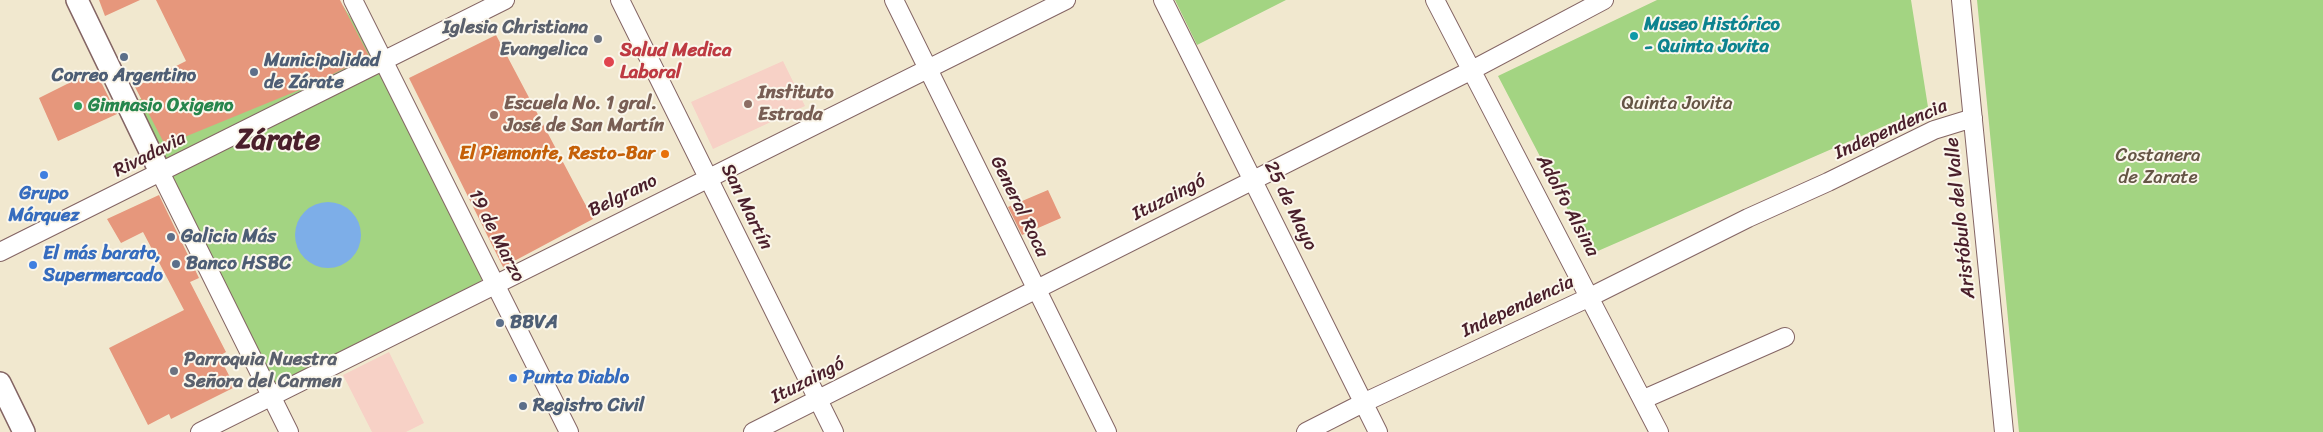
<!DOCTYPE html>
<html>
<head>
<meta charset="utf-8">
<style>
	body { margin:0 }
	canvas { display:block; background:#f1e8cf }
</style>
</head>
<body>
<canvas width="2323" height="432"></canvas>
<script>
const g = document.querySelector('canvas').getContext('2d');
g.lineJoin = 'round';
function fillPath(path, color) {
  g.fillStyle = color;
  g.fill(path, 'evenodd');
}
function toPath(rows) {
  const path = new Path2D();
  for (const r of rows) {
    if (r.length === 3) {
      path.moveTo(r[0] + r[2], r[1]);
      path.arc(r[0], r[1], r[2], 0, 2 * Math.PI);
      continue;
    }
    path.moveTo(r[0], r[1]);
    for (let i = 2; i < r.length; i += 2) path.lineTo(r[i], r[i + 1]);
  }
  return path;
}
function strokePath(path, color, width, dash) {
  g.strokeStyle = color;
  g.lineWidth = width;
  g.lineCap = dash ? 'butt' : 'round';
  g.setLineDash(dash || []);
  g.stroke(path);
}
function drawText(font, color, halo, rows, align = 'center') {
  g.font = font + ' Sriracha,sans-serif';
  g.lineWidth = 4;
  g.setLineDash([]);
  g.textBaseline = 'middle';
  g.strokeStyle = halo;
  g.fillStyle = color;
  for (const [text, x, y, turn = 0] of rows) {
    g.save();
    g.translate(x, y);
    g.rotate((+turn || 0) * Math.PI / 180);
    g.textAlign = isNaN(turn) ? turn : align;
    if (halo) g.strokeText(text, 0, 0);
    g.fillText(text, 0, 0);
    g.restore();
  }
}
fillPath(toPath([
	[783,61,805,106,713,149,691,102],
	[389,352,424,423,406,432,372,432,343,375]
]), '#f7d1c6');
fillPath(toPath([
	[1175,0,1286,0,1197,45],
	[1657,0,1911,0,1928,107,1591,254,1498,76],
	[1977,0,2323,0,2323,432,2019,432],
	[343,6,377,58,167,164,136,101,286,35],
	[373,72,380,73,482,271,482,279,478,285,285,384,276,383,269,378,171,182,172,176]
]), '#a3d482');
fillPath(toPath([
	[328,235,33]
]), '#7daee8');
fillPath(toPath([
	[99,0,140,0,105,16],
	[156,0,340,0,369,56,309,86,165,145,135,87,186,61],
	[496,35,593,219,503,267,409,78],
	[95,70,117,114,58,141,39,98],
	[1048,190,1061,218,1022,235,1008,207],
	[159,195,199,278,190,282,226,352,219,356,235,387,171,419,169,414,148,425,109,348,184,310,143,232,121,243,107,219]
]), '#e6977c');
const minor = toPath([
	[353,0,569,432],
	[620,0,834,432],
	[894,0,1107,432],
	[1163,0,1378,432],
	[1435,0,1659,432],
	[1961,0,2004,432],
	[161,174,289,432],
	[0,252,505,0],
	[1644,399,1785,337],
	[200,432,1066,0],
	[753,432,1472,70,1604,0],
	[1306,432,1363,403,1590,297,1748,218,1828,182,1934,130,1973,118]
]);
const tertiary = toPath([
	[77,0,161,174],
	[0,383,24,432]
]);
strokePath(minor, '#846564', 20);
strokePath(tertiary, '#846564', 24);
strokePath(minor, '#fff', 18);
strokePath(tertiary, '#fff', 21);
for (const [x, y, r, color] of [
	[1634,36,5,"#0f9aa8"],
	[598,39,5,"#6b7280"],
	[124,57,5,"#5c6f8a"],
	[609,62,6,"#e0444e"],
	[254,72,5,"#5c6f8a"],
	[748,104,5,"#8d6e63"],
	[78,106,5,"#2e9e5b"],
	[494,115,5,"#8d6e63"],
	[665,154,5,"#e8710a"],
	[44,175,5,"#3f7fe0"],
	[171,237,5,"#5c6f8a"],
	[176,264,5,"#5c6f8a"],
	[33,265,5,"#3f7fe0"],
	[500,323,5,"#5c6f8a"],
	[174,371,5,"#6b7280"],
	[513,378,5,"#3f7fe0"],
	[523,406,5,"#5c6f8a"]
]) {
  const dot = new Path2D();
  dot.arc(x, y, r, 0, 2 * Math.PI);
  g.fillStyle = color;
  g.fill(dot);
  strokePath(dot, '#fbf7ec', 2);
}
drawText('bold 19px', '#0d838f', '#fbf7ec', [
	["Museo Histórico",1644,25],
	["- Quinta Jovita",1644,47]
], 'left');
drawText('bold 19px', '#5b616d', '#fbf7ec', [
	["Iglesia Christiana",588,28],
	["Evangelica",588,50],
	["Parroquia Nuestra",184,360,"left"],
	["Señora del Carmen",184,382,"left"]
], 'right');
drawText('bold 19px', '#be3a42', '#fbf7ec', [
	["Salud Medica",620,51],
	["Laboral",620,73]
], 'left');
drawText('bold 19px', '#4e5e75', '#fbf7ec', [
	["Municipalidad",264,61],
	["de Zárate",264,83],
	["Correo Argentino",124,76,"center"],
	["Galicia Más",181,237],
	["Banco HSBC",186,264],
	["BBVA",510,323],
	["Registro Civil",533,406]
], 'left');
drawText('bold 19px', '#785e54', '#fbf7ec', [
	["Instituto",758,93],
	["Estrada",758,115],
	["Escuela No. 1 gral.",504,104],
	["José de San Martín",504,126]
], 'left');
drawText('19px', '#655545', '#fbf7ec', [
	["Quinta Jovita",1677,104],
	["Costanera",2158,156],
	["de Zarate",2158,178]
]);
drawText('bold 19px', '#27864d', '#fbf7ec', [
	["Gimnasio Oxigeno",88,106]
], 'left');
drawText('19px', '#4a1f2b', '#fbf7ec', [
	["Independencia",1891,130,-24],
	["Rivadavia",150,155,-27],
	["Belgrano",623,196,-26],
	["Ituzaingó",1169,198,-27],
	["25 de Mayo",1290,206,64],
	["Adolfo Alsina",1567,206,62],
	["San Martín",746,207,64],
	["General Roca",1019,207,64],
	["Aristóbulo del Valle",1961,218,-96],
	["19 de Marzo",496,236,63],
	["Independencia",1518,307,-25],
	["Ituzaingó",808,381,-27]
]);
drawText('bold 19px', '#c56008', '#fbf7ec', [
	["El Piemonte, Resto-Bar",655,154]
], 'right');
drawText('bold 19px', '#366cbe', '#fbf7ec', [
	["Grupo",44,194,"center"],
	["Márquez",44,216,"center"],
	["El más barato,",43,254],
	["Supermercado",43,276],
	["Punta Diablo",523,378]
], 'left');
drawText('bold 29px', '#4a1f2b', '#fbf7ec', [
	["Zárate",278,142]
]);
</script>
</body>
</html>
